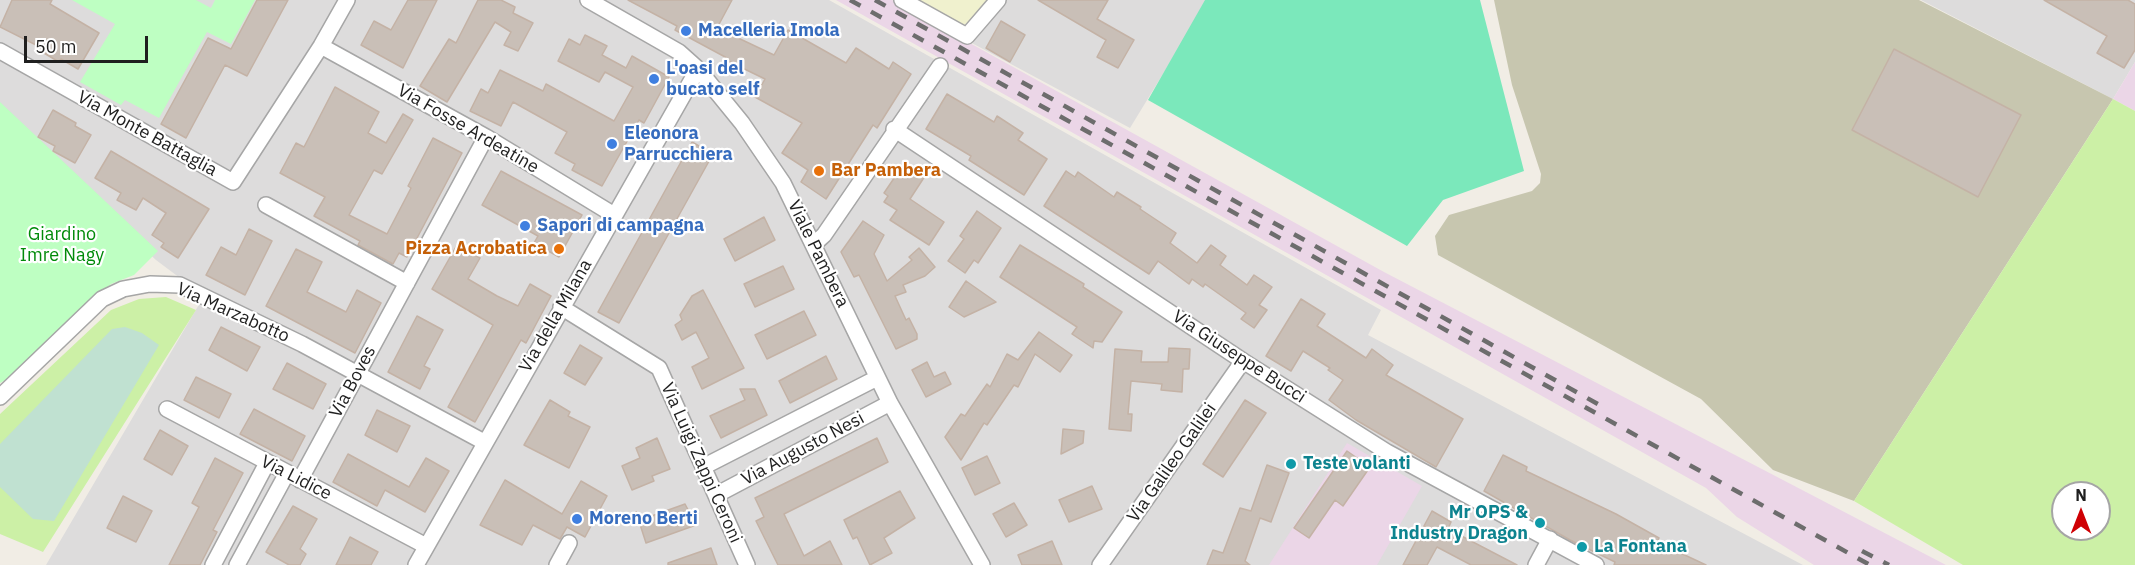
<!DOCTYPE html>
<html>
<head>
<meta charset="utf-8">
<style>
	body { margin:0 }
	#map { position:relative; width:2135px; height:565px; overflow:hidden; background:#f1ede5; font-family:"IBM Plex Sans",sans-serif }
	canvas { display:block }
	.north { position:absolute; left:2051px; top:481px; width:60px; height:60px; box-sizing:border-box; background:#fff; border:2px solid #a5a5a5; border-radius:50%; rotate:0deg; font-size:16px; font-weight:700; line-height:24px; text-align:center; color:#1f1f1f }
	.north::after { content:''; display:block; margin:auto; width:21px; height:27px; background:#cf0004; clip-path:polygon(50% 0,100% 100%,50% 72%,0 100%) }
	.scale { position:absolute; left:24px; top:36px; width:124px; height:27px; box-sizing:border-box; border:3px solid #1f1f1f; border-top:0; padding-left:8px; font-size:18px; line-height:21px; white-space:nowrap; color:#1f1f1f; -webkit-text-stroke:4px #fff; paint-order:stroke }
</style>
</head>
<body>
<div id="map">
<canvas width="2135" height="565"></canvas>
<div class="north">N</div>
<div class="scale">50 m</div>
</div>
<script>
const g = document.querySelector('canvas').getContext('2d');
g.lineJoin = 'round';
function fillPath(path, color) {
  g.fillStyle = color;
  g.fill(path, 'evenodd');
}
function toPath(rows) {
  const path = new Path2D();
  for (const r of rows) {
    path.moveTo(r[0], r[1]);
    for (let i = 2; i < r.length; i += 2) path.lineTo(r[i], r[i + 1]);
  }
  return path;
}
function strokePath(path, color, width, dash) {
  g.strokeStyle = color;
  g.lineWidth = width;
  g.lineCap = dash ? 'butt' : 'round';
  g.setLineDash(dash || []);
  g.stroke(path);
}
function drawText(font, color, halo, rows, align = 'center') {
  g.font = font + ' "IBM Plex Sans",sans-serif';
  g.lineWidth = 4.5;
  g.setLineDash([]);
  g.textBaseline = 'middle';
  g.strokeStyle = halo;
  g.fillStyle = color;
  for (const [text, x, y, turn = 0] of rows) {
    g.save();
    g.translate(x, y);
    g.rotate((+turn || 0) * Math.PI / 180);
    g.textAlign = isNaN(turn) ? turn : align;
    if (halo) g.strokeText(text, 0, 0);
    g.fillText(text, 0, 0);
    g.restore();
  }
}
fillPath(toPath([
	[0,0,829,0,1381,310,1368,335,1803,565,46,565,204,296,156,260,0,114],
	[1005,0,1208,0,1130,128,970,42],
	[1921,0,2135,0,2135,62,2113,99]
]), '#dddcdc');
fillPath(toPath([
	[836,0,892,0,1384,272,1946,565,1814,565,1737,517,1706,488],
	[2135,62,2135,111,2113,99],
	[1347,443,1422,486,1377,565,1269,565]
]), '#ebd6e7');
fillPath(toPath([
	[1494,0,1919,0,2113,99,1854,501,1773,470,1701,399,1438,255,1435,236,1449,215,1532,191,1540,183,1541,174,1512,85]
]), '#c7c6af');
fillPath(toPath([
	[916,0,987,0,968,23,959,26]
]), '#f0f1ce');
fillPath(toPath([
	[2113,99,2135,111,2135,565,1963,565,1854,501],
	[2063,493,2099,493,2099,529,2063,529],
	[166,297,196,310,43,552,0,534,0,414,111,310,139,299]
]), '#ccf0a6');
fillPath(toPath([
	[125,327,142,333,159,345,54,521,33,519,0,487,0,444,112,329]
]), '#c0e1d1');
fillPath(toPath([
	[72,0,196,0,211,8,215,0,255,0,231,44,207,32,159,118,125,100,121,105,80,82,115,24],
	[0,102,158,251,134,275,111,284,13,376,0,383]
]), '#beffc2');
fillPath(toPath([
	[1205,0,1480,0,1524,171,1443,200,1407,246,1148,100]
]), '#7be8bb');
const building = toPath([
	[12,0,52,0,50,4,99,33,78,69,61,59,59,62,44,53,46,50,0,27,12,0],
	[257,0,288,0,247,76,225,65,186,138,161,124,208,38,231,49,257,0],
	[408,0,437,0,403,68,361,45,374,21,391,30,408,0],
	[478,0,501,0,515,7,513,13,533,23,518,51,504,45,511,32,495,22,447,102,420,86,449,39,456,43,478,0],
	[628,0,732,0,717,28,774,55,788,30,846,63,856,48,889,69,893,62,911,74,877,128,873,125,826,199,801,182,808,170,782,153,802,123,755,97,765,79,726,60,727,58,675,30,677,26,628,0],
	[1038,0,1108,0,1097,19,1134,40,1118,68,1097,57,1106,40,1038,0],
	[2044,0,2128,0,2135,4,2135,50,2124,68,2097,53,2107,36,2044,0],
	[1001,21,1025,35,1010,62,986,48,1001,21],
	[585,35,607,46,602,55,626,68,632,56,669,77,644,123,639,120,602,186,572,170,575,164,555,153,567,132,513,102,501,126,470,111,481,89,488,93,500,70,543,91,546,84,614,121,633,87,605,72,599,82,558,61,569,39,580,45,585,35],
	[1894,49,2021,115,1978,197,1852,130,1894,49],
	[335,87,379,112,368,133,386,143,403,114,413,120,382,174,374,170,349,215,387,234,411,188,408,186,433,138,462,153,407,257,399,253,393,264,358,245,360,241,314,216,325,197,280,173,296,143,304,147,335,87],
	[947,94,994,122,997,116,1023,133,1018,140,1047,159,1024,195,969,160,971,156,926,129,947,94],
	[53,110,76,123,75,126,91,135,75,163,53,151,55,146,38,137,53,110],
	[692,142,713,154,619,323,598,312,692,142],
	[111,151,209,209,178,258,161,247,164,243,152,235,166,213,143,198,136,210,117,200,121,193,95,178,111,151],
	[905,162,925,176,910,199,944,222,929,245,890,220,897,210,884,202,888,196,884,193,905,162],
	[501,171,582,215,559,257,534,243,538,236,482,205,501,171],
	[1066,171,1075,177,1078,172,1114,197,1117,192,1141,207,1140,209,1176,233,1170,243,1197,263,1211,245,1226,256,1220,265,1247,285,1254,275,1272,287,1259,305,1267,310,1254,328,1241,319,1246,313,1205,284,1203,287,1192,279,1189,284,1158,261,1149,274,1044,206,1066,171],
	[977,211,1001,228,978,263,974,260,965,273,948,261,964,239,960,236,977,211],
	[764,217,775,240,735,261,724,239,764,217],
	[863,221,884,235,874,254,887,281,912,260,909,257,919,248,935,267,925,276,903,285,906,292,895,296,906,320,909,318,917,334,917,339,896,349,859,275,854,277,841,252,863,221],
	[249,229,272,241,245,295,206,275,221,247,236,255,249,229],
	[457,245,480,258,468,279,497,296,518,306,530,284,551,296,526,343,521,340,475,422,448,407,493,325,432,289,457,245],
	[1020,245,1084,284,1083,287,1122,312,1102,342,1094,341,1093,348,1072,334,1077,327,1000,277,1020,245],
	[296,249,322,262,307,292,346,312,357,290,381,303,355,353,266,306,296,249],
	[783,266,794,289,755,307,744,284,783,266],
	[966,281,996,302,964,317,949,307,966,281],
	[703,290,744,368,702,389,692,367,709,358,696,332,682,340,675,325,682,320,680,315,692,296,703,290],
	[1301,299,1325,314,1317,326,1366,358,1372,349,1393,365,1386,375,1463,419,1436,467,1356,420,1329,400,1343,380,1328,370,1330,368,1303,351,1291,371,1266,356,1301,299],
	[804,311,816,335,767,359,755,335,804,311],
	[417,316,443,330,424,366,430,369,420,389,388,372,417,316],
	[221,327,260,347,247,371,209,350,221,327],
	[1039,332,1072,355,1060,372,1035,354,1018,387,1014,385,987,425,984,423,961,460,945,437,961,414,965,416,987,384,990,387,1007,354,1018,360,1039,332],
	[580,345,602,358,585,385,564,373,580,345],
	[1169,348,1190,349,1189,369,1183,369,1182,392,1161,390,1162,384,1131,381,1128,414,1132,414,1131,431,1109,429,1115,349,1142,351,1141,362,1168,362,1169,348],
	[826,356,837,379,790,403,779,381,826,356],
	[927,362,934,377,945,372,951,384,926,397,912,370,927,362],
	[287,363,326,384,313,409,273,389,287,363],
	[196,377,231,394,219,418,184,400,196,377],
	[740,389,755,389,767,415,721,438,710,416,745,400,740,389],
	[550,400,570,412,568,416,590,427,569,468,524,445,550,400],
	[1245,400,1266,413,1223,477,1203,464,1245,400],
	[254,409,305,436,292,461,240,434,254,409],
	[377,410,410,426,397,452,365,435,377,410],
	[1063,429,1084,431,1083,443,1061,454,1063,429],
	[160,430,188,446,172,475,144,459,160,430],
	[657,438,670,469,652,476,654,481,632,490,622,466,640,458,636,448,657,438],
	[877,438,888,462,784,514,804,556,830,541,842,565,778,565,756,521,764,517,755,498,877,438],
	[1347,451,1370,467,1343,506,1335,500,1309,538,1294,528,1347,451],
	[348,454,409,487,426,458,449,471,425,512,385,490,377,506,333,482,348,454],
	[1503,455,1527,467,1526,471,1616,514,1659,538,1657,542,1706,565,1614,565,1615,562,1570,540,1484,491,1503,455],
	[987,456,1000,483,975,495,962,468,987,456],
	[215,458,243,473,213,530,217,532,200,565,169,565,199,507,192,503,215,458],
	[1267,465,1289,473,1271,522,1260,518,1245,561,1250,565,1207,565,1213,550,1223,553,1240,508,1251,511,1267,465],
	[505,480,562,514,581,481,607,496,585,537,567,527,560,539,533,525,522,545,480,525,505,480],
	[1092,486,1102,509,1069,522,1059,500,1092,486],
	[900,491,915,518,884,538,892,553,870,565,857,537,853,539,844,520,900,491],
	[123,496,152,511,136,542,107,528,123,496],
	[1014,503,1027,525,1006,537,993,514,1014,503],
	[685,504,696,525,646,543,636,512,646,518,685,504],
	[293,506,317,519,300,549,306,554,300,565,289,565,266,552,293,506],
	[1432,511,1451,522,1448,529,1517,565,1471,565,1437,547,1427,565,1403,565,1432,511],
	[350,537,378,552,371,565,336,565,350,537],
	[1052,541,1062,565,1022,565,1018,555,1052,541],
	[711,548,717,565,668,565,668,563,711,548]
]);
fillPath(building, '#c9bfb7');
strokePath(building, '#c4b2a5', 1.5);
const minor = toPath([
	[588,0,679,52,698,69,742,123,783,183,890,403,982,565],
	[902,0,967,36,998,0],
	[321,46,486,137,614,215],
	[0,51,233,182,321,46,347,0],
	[894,129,1243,361,1387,452,1596,565],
	[266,205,407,283],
	[814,244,824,235,940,66],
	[561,307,659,368,747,565],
	[0,397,102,299,123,289,150,284,180,285,302,344,484,442],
	[167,409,426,546],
	[703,467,877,378],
	[300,480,486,137],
	[716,495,890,403],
	[213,565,267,463],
	[237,565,287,473],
	[416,565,698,69],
	[557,565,569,543],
	[1100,565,1243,361],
	[1536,565,1550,539]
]);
strokePath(minor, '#a6a6a6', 18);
strokePath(minor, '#fff', 15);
strokePath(toPath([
	[850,0,1870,565],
	[875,0,1605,408],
	[1862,551,1889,565]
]), '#6d6d6d', 4.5, [12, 12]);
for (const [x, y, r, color] of [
	[686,31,6,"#3f7fe0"],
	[654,79,6,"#3f7fe0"],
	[612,144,6,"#3f7fe0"],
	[819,171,6,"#e8710a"],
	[525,226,6,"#3f7fe0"],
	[559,249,6,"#e8710a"],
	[1291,464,6,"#0f9aa8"],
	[577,519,6,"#3f7fe0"],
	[1540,523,6,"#0f9aa8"],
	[1582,547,6,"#0f9aa8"]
]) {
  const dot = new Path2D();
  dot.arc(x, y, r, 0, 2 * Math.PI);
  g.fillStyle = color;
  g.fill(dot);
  strokePath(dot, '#fff', 2);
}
drawText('bold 18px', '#366cbe', '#fff', [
	["Macelleria Imola",698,31],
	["L'oasi del",666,69],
	["bucato self",666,90],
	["Eleonora",624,134],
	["Parrucchiera",624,155],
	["Sapori di campagna",537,226],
	["Moreno Berti",589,519]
], 'left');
drawText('18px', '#1f1f1f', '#fff', [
	["Via Fosse Ardeatine",468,129,30],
	["Via Monte Battaglia",147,134,29],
	["Viale Pambera",818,254,64],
	["Via Marzabotto",233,313,24],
	["Via della Milana",556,316,-60],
	["Via Giuseppe Bucci",1239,357,33],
	["Via Boves",353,382,-62],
	["Via Augusto Nesi",803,449,-28],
	["Via Luigi Zappi Ceroni",701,463,66],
	["Via Galileo Galilei",1172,463,-55],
	["Via Lidice",296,478,27]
]);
drawText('bold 18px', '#c56008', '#fff', [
	["Bar Pambera",831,171],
	["Pizza Acrobatica",547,249,"right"]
], 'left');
drawText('18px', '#018a09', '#fff', [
	["Giardino",62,235],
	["Imre Nagy",62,256]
]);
drawText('bold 18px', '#0d838f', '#fff', [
	["Teste volanti",1303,464],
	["Mr OPS &",1528,513,"right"],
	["Industry Dragon",1528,534,"right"],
	["La Fontana",1594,547]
], 'left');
</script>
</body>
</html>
